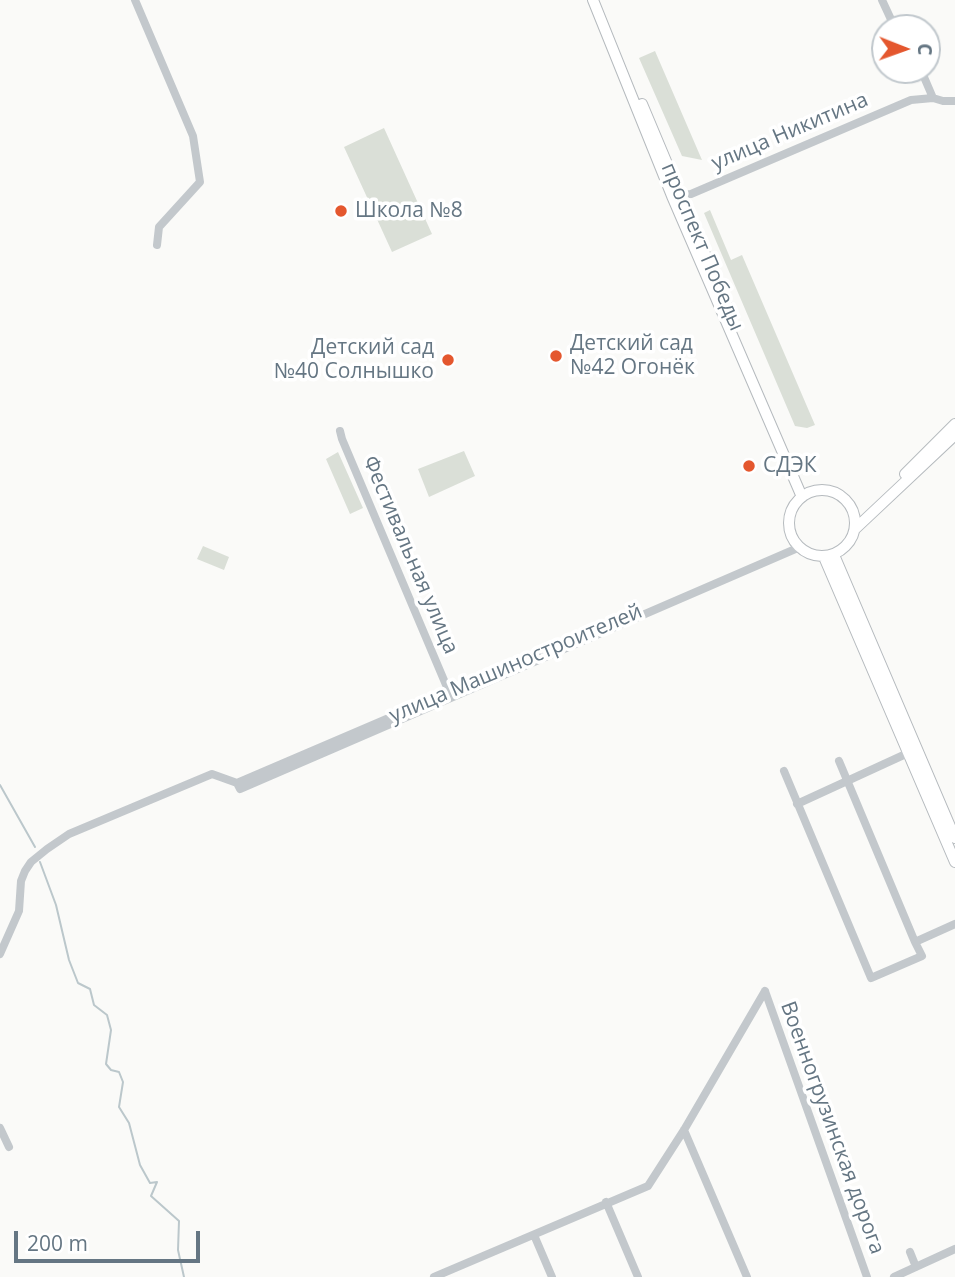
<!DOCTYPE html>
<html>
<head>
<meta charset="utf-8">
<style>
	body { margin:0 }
	#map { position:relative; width:955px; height:1277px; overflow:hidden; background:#fafaf8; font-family:"Open Sans",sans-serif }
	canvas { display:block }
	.north { position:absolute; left:871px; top:14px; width:70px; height:70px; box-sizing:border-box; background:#fff; border:2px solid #c1c8cd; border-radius:50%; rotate:91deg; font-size:19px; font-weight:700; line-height:28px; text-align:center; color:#657683 }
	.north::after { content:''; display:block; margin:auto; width:24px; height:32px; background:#e4572e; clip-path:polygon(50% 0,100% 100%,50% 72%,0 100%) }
	.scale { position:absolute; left:14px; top:1231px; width:186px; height:32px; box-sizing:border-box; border:4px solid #657683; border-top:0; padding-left:9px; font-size:21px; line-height:24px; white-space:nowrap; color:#657683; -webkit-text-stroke:5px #fff; paint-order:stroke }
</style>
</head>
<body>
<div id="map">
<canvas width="955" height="1277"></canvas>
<div class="north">С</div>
<div class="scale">200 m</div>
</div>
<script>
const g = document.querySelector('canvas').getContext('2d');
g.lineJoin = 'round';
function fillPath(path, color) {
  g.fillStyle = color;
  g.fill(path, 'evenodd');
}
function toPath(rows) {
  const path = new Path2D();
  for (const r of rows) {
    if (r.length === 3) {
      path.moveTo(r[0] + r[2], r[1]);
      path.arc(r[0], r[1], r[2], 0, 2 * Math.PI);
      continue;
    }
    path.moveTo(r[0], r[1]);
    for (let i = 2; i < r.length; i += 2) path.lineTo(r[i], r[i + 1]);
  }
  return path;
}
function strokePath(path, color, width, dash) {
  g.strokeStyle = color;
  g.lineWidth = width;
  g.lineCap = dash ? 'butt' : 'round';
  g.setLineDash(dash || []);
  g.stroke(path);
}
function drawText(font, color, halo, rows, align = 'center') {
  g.font = font + ' "Open Sans",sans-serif';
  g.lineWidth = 7;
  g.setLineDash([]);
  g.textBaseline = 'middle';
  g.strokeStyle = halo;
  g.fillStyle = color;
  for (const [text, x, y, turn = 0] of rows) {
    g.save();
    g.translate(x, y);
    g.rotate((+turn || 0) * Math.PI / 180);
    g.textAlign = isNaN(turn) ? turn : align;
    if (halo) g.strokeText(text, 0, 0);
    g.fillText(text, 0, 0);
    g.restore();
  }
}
fillPath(toPath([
	[655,51,702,160,682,156,639,58],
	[384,128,432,234,392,252,344,147],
	[710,210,731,260,742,255,815,425,807,428,795,426,704,213],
	[464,451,475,476,429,497,418,469],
	[338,452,363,508,350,514,326,459],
	[203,546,229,557,224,570,197,559]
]), '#dadfd7');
strokePath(toPath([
	[0,785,35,847],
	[40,862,56,905,69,960,78,983,90,989,94,1005,107,1015,111,1030,106,1064,111,1070,119,1072,123,1082,119,1107,129,1123,140,1165,150,1183,157,1182,151,1196,179,1221,178,1250,184,1277]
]), '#bbc7cb', 2);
const major = toPath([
	[593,0,672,196,802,497],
	[642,104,731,316],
	[905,474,955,424],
	[822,523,33],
	[855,529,955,435],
	[834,555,955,838],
	[824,557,955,862]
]);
strokePath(major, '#b5babe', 12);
strokePath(toPath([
	[135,0,193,136,200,182,159,227,157,245],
	[882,0,895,28],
	[921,70,933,98],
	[680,195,691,194,911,100,933,98,943,101,955,101],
	[340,431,342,439,449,692],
	[839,761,915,942],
	[784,771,871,978,922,956,915,942,955,924],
	[237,783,571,640],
	[797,804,908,753],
	[0,954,19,911,21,881,25,871,31,862,47,849,69,834,212,774,237,783,240,789,800,547],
	[765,991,867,1277],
	[0,1128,9,1147],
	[684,1130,747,1277],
	[606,1202,638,1277],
	[534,1235,552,1277],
	[910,1252,916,1267],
	[434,1277,648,1186,684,1130,765,991],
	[894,1277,955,1249]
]), '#c3c8cc', 8);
strokePath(major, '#fff', 10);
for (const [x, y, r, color] of [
	[341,211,7,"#e4572e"],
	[556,356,7,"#e4572e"],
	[448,360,7,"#e4572e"],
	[749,466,7,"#e4572e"]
]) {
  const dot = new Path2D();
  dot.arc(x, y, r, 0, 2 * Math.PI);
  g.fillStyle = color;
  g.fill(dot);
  strokePath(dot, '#fff', 2.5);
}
drawText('21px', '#657683', '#fff', [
	["улица Никитина",790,132,-23],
	["проспект Победы",702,247,67],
	["Фестивальная улица",410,555,67],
	["улица Машиностроителей",516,664,-23],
	["Военногрузинская дорога",832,1128,70]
]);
drawText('21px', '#657683', '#fff', [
	["Школа №8",355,211],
	["Детский сад",570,344],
	["№42 Огонёк",570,368],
	["Детский сад",434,348,"right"],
	["№40 Солнышко",434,372,"right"],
	["СДЭК",763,466]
], 'left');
</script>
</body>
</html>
